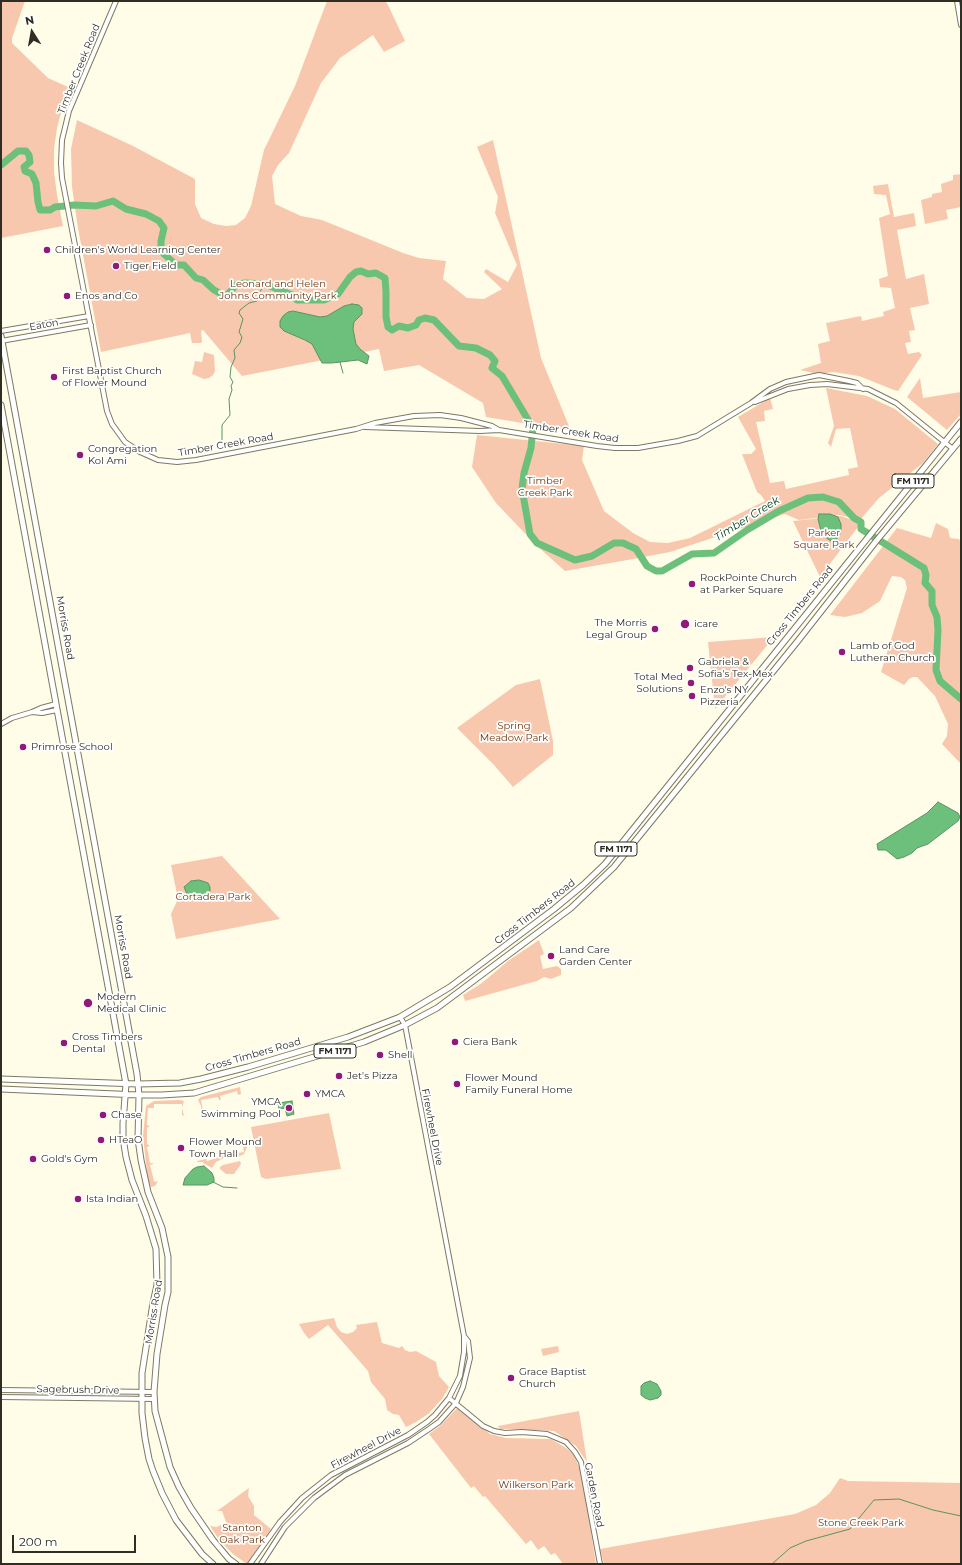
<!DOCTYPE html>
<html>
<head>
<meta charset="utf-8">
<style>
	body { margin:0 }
	#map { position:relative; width:962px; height:1565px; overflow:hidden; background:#fffce8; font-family:Montserrat,sans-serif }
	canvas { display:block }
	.frame { position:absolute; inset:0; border:2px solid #2f2e25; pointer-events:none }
	.north { position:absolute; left:12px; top:12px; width:40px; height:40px; -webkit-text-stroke:3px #fff; paint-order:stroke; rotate:349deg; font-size:11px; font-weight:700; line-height:16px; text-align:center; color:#2f2e25 }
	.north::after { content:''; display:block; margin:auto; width:14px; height:18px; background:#2f2e25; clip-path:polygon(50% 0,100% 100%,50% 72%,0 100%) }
	.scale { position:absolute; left:12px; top:1535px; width:124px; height:18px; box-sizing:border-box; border:2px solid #2f2e25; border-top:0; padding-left:5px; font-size:12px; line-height:14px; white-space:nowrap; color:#2f2e25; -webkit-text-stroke:3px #fff; paint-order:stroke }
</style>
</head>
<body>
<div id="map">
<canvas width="962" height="1565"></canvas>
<div class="frame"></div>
<div class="north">N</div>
<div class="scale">200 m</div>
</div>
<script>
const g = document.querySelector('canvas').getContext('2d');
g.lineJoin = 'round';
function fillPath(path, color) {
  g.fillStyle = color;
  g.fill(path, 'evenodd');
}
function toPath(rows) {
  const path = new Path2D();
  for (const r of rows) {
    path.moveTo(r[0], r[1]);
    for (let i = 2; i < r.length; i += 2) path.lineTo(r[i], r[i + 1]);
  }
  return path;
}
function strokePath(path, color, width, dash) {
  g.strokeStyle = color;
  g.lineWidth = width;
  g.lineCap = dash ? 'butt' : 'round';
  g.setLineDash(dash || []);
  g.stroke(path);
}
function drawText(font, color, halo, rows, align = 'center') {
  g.font = font + ' Montserrat,sans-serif';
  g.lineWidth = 3.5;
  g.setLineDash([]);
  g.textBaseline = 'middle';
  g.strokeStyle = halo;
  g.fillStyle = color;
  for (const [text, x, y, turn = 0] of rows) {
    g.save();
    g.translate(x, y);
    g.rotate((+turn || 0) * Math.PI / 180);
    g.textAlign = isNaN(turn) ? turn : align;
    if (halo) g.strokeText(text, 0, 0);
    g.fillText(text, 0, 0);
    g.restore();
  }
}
fillPath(toPath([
	[1,1,25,1,12,38,12,43,48,78,68,87,57,128,54,149,54,172,57,195,63,226,1,238],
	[327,1,384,1,387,3,405,41,384,52,373,35,340,58,321,83,289,153,278,165,272,176,275,204,301,216,322,220,403,253,419,258,446,261,443,279,467,298,484,299,502,289,484,272,486,269,508,282,517,265,495,213,498,197,477,147,493,140,541,358,571,431,486,417,483,403,419,365,384,371,379,349,242,376,203,330,201,331,202,342,201,343,192,343,190,333,101,352,78,228,72,187,71,149,77,120,133,146,195,179,195,204,201,218,214,224,226,226,236,225,245,218,251,206,264,150,295,86],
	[961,174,961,207,946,210,948,219,925,224,921,200,932,197,932,194,942,192,941,184,953,180,953,175],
	[888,184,894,217,914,213,916,226,897,230,906,279,924,274,929,304,910,308,915,330,909,331,911,342,905,343,908,354,919,352,922,355,898,391,894,390,859,376,833,372,818,374,800,370,821,363,818,344,830,341,826,323,861,316,862,321,884,316,883,312,895,308,891,288,880,287,879,279,888,276,879,218,890,214,886,195,874,194,873,186],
	[204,352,214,355,215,371,213,375,209,378,204,379,192,374,195,361,202,362],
	[920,378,923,398,961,392,961,414,947,430,907,397],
	[826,388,867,396,895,409,938,444,923,463,879,498,860,520,840,515,799,520,785,514,670,552,622,561,565,571,537,546,496,503,472,467,477,435,584,446,582,460,604,511,633,533,650,542,668,543,690,538,765,501,761,495,757,492,742,454,751,454,756,449,738,417,770,398,773,409,764,411,765,421,756,422,770,483,784,481,786,489,849,475,848,469,858,467,850,428,836,429,831,447,828,443,834,426],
	[841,516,861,523,820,577,793,521],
	[936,523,948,529,950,538,959,539,961,543,961,764,942,744,947,736,948,724,935,696,917,677,913,677,909,679,904,685,881,672,907,588,905,580,901,577,892,576,880,601,862,613,845,617,830,615,897,528,931,538],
	[774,637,715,709,708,642],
	[540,679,553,741,553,755,513,787,494,765,457,728,516,685],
	[222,856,280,919,176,939,171,914,178,899,171,865],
	[539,940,544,954,540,956,543,969,557,966,561,969,561,975,551,979,544,977,537,981,465,1001,463,995,482,983,508,961],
	[240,1087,241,1094,238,1095,237,1091,220,1096,221,1100,219,1100,218,1097,201,1100,203,1111,202,1113,201,1106,198,1100,201,1097],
	[180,1100,184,1101,182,1108,184,1116,182,1115,182,1104,154,1104,154,1108,148,1108,147,1125,150,1126,147,1128,147,1144,150,1146,147,1147,150,1163,153,1163,153,1164,150,1165,154,1181,155,1182,158,1181,155,1186,151,1187,148,1181,143,1136,146,1106,154,1101],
	[329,1113,341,1169,266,1179,261,1177,251,1127],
	[248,1145,244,1154,240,1156,224,1158,216,1162,212,1168,203,1163,203,1162,197,1162,197,1161,206,1159,205,1155,207,1161,217,1158,219,1156,244,1152,243,1146],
	[240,1161,241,1164,234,1174,226,1174,220,1169,220,1167,223,1165],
	[334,1318,337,1327,341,1332,347,1334,353,1332,357,1328,356,1325,377,1322,382,1343,399,1348,402,1346,405,1350,410,1352,416,1351,436,1362,439,1376,449,1387,442,1399,428,1414,416,1422,406,1427,399,1415,393,1414,387,1410,385,1399,371,1382,368,1371,328,1325,309,1339,304,1333,299,1324],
	[558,1346,559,1352,543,1356,541,1349],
	[458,1407,490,1434,506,1438,551,1439,566,1448,574,1455,582,1474,596,1564,563,1564,555,1553,551,1555,544,1546,538,1550,531,1540,526,1544,485,1496,483,1497,474,1486,471,1488,429,1434,440,1426],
	[579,1411,587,1462,576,1446,554,1431,509,1429,500,1429,498,1426],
	[840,1478,848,1481,961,1483,961,1564,604,1564,600,1549,795,1514,816,1505,830,1493],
	[249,1488,248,1496,254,1506,254,1515,271,1529,247,1564,233,1554,220,1541,210,1526,217,1527,226,1522,222,1511,217,1511]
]), '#f8c8ae');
const water = toPath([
	[352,304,359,305,362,308,362,314,354,322,353,329,356,344,360,349,369,356,367,364,358,360,332,363,322,363,312,344,305,340,284,331,280,327,280,321,283,316,288,312,293,311,320,317,327,316,344,306,352,304],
	[819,514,830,514,838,517,841,524,841,532,834,543,825,537,821,531,818,519,819,514],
	[938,802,958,813,960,817,958,821,928,844,917,848,912,853,904,857,897,859,886,850,878,850,877,844,927,813,938,802],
	[191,881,199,880,208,883,210,887,210,891,208,895,198,897,197,895,192,897,187,894,184,887,191,881],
	[292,1101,294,1114,287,1116,285,1108,279,1109,278,1103,292,1101],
	[204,1166,212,1173,214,1178,214,1182,207,1185,183,1185,185,1178,193,1169,197,1167,204,1166],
	[650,1381,657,1384,661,1391,661,1395,658,1398,650,1400,645,1398,641,1395,641,1386,644,1383,650,1381]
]);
fillPath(water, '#6dc07b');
strokePath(water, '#5a9461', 1);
strokePath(toPath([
	[340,362,343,373],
	[225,446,222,442,222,425,230,415,229,399,232,390,231,386,233,382,230,377,231,367,235,358,234,350,240,343,242,337,239,332,243,319,239,313,240,310,249,303,257,301,260,298,259,293,265,284],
	[213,1182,223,1187,237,1188],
	[772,1564,790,1548,806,1541,850,1529,874,1500,899,1499,933,1510,961,1516]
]), '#5a9461', 1);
strokePath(toPath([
	[1,165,18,151,26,151,29,155,30,162,24,167,25,171,32,174,36,183,38,202,40,210,50,210,55,207,74,205,96,206,113,201,126,209,146,214,159,221,164,228,161,241,161,247,164,254,176,265,184,265,196,278,203,280,214,290,225,296,229,293,236,285,245,283,265,284,292,295,297,300,324,300,338,294,350,277,356,272,361,271,368,274,376,273,385,278,386,292,386,317,388,327,392,330,399,326,408,328,416,325,419,320,425,318,434,320,459,346,476,348,490,355,495,361,492,368,502,376,533,428,531,448,524,473,522,489,530,534,537,543,575,560,592,556,614,543,623,543,636,549,647,566,656,571,662,571,692,554,714,553,747,530,779,511,808,498,823,497,839,502,854,518,861,522,861,529,924,568,926,575,925,583,932,591,932,605,937,617,938,630,936,670,940,681,961,699]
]), '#6dc07b', 7);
const minor = toPath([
	[116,1,69,111,62,140,61,163,62,178,107,411,112,424,125,442,140,452,158,460,177,462,196,460,356,429,375,423,414,416,440,415,461,418,492,426,499,430],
	[957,1,961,25],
	[1,331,89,316],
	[1,341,91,325],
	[755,402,788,389,810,385,827,384,868,389,896,403,953,449],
	[365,427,480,431,499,430,597,446,615,448,638,448,678,441,697,436,751,403,770,389,786,382,819,375,849,381,857,383,863,389],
	[32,712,42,713,57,710],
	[1,724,12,718,32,712,41,708,56,704],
	[1,1390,154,1392],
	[1,1397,154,1399],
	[449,1398,483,1426,494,1431,505,1433,522,1432,547,1434,566,1442,575,1452,581,1462,600,1564],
	[250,1564,280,1522,302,1498,331,1475,408,1435,427,1422,435,1415,449,1398,460,1376,464,1352,464,1336,405,1025,400,1017],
	[261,1564,285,1527,314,1498,345,1475,408,1443,429,1429,439,1422,456,1403,463,1387,470,1358,468,1341,464,1336]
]);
const major = toPath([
	[1,336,137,1074,139,1095,138,1139,141,1160,148,1192,162,1228,168,1257,168,1292,165,1305,157,1354,154,1392,155,1411,170,1467,179,1487,191,1508,213,1540,229,1559,236,1564],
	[1,405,126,1084,123,1123,123,1138,126,1157,132,1180,146,1216,156,1249,157,1285,153,1303,142,1373,142,1413,145,1438,149,1459,153,1471,162,1493,176,1520,202,1554,213,1564],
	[1,1079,138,1084,180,1083,201,1079,248,1067,348,1037,400,1017,450,987,554,909,583,885,605,864,961,422],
	[1,1089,139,1095,162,1095,194,1093,364,1042,405,1025,437,1008,571,908,614,867,797,642,877,540,961,439]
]);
strokePath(minor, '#7d7963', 6);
strokePath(major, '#7d7963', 7);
strokePath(minor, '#fff', 4);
strokePath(major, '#fff', 5);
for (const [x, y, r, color] of [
	[47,250,4,"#901a78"],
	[116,266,4,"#901a78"],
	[67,296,4,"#901a78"],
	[54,377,4,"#901a78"],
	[80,455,4,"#901a78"],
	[692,584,4,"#901a78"],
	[685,624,5,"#901a78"],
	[655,629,4,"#901a78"],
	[842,652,4,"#901a78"],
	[690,668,4,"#901a78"],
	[691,683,4,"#901a78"],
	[692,696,4,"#901a78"],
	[23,747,4,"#901a78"],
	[551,956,4,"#901a78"],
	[88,1003,5,"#901a78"],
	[455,1042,4,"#901a78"],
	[64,1043,4,"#901a78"],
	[380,1055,4,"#901a78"],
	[339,1076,4,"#901a78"],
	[457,1084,4,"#901a78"],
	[307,1094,4,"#901a78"],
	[289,1108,4,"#901a78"],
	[103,1115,4,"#901a78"],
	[101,1140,4,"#901a78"],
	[181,1148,4,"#901a78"],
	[33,1159,4,"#901a78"],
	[78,1199,4,"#901a78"],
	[511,1378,4,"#901a78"]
]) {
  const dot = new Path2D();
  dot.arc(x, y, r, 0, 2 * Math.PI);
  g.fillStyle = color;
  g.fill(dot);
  strokePath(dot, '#fff', 1.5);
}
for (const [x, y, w] of [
	[913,481,42],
	[616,849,42],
	[335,1051,42]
]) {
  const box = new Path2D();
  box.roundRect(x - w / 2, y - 7, w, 14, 3);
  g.fillStyle = '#fff';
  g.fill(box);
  strokePath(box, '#2f2e25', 1);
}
drawText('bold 9px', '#2f2e25', null, [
	["FM 1171",913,481],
	["FM 1171",616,849],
	["FM 1171",335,1051]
]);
drawText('10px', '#2f2e25', '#fff', [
	["Timber Creek Road",79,69,-68],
	["Eaton",44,325,-10],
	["Timber Creek Road",571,432,9],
	["Timber Creek Road",226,445,-10],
	["Cross Timbers Road",800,606,-51],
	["Morriss Road",65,628,80],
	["Cross Timbers Road",535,912,-38],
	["Morriss Road",123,947,80],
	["Cross Timbers Road",253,1055,-16],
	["Firewheel Drive",432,1127,79],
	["Morriss Road",154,1312,-81],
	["Sagebrush Drive",78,1390,1],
	["Firewheel Drive",366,1448,-28],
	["Garden Road",594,1495,79]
]);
drawText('10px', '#2f2e25', '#fff', [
	["Children's World Learning Center",55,250],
	["Tiger Field",124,266],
	["Enos and Co",75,296],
	["First Baptist Church",62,371],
	["of Flower Mound",62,383],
	["Congregation",88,449],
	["Kol Ami",88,461],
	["RockPointe Church",700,578],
	["at Parker Square",700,590],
	["The Morris",647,623,"right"],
	["Legal Group",647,635,"right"],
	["icare",694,624],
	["Lamb of God",850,646],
	["Lutheran Church",850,658],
	["Gabriela &",698,662],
	["Sofia's Tex-Mex",698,674],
	["Total Med",683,677,"right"],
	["Solutions",683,689,"right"],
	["Enzo's NY",700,690],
	["Pizzeria",700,702],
	["Primrose School",31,747],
	["Land Care",559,950],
	["Garden Center",559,962],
	["Modern",97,997],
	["Medical Clinic",97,1009],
	["Cross Timbers",72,1037],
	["Dental",72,1049],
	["Ciera Bank",463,1042],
	["Shell",388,1055],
	["Jet's Pizza",347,1076],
	["Flower Mound",465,1078],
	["Family Funeral Home",465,1090],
	["YMCA",315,1094],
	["YMCA",281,1102,"right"],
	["Swimming Pool",281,1114,"right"],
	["Chase",111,1115],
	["HTeaO",109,1140],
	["Flower Mound",189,1142],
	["Town Hall",189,1154],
	["Gold's Gym",41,1159],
	["Ista Indian",86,1199],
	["Grace Baptist",519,1372],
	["Church",519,1384]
], 'left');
drawText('10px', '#6f370e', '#fff', [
	["Leonard and Helen",278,284],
	["Johns Community Park",278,296],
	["Timber",545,481],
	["Creek Park",545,493],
	["Parker",824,533],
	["Square Park",824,545],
	["Spring",514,726],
	["Meadow Park",514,738],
	["Cortadera Park",213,897],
	["Wilkerson Park",536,1485],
	["Stone Creek Park",861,1523],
	["Stanton",242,1528],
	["Oak Park",242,1540]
]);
drawText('italic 11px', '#034418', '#fff', [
	["Timber Creek",747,519,-32]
]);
</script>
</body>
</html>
